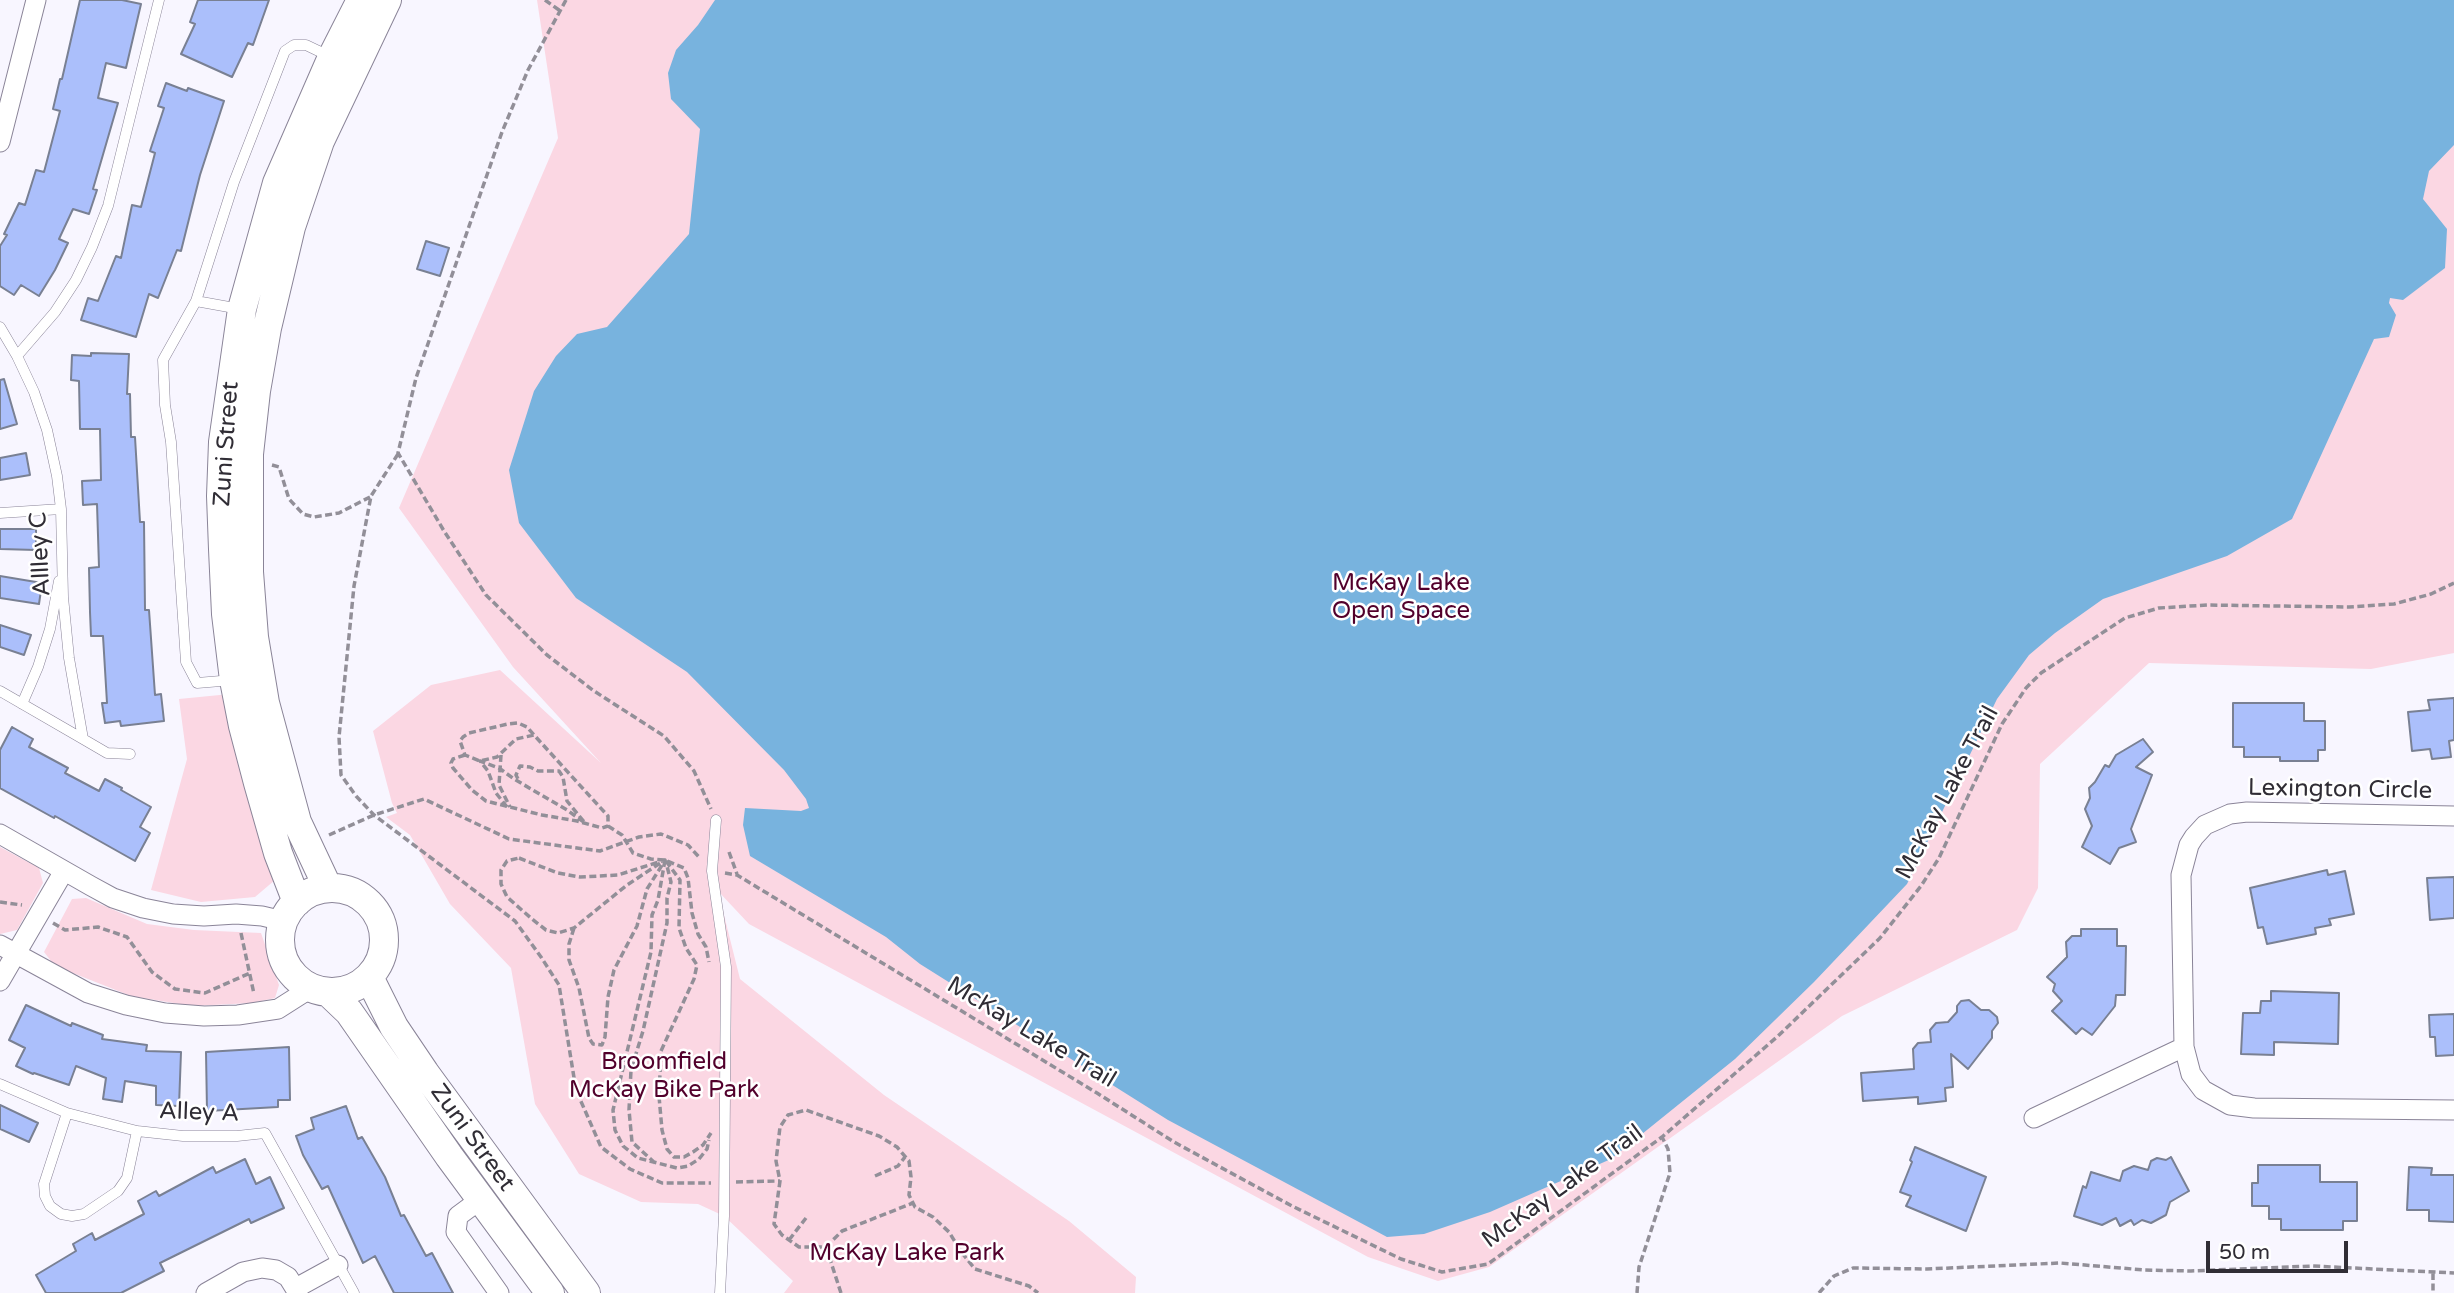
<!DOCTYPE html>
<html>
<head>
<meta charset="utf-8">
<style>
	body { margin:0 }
	#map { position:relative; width:2454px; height:1293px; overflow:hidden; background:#f8f6ff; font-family:"Varela Round",sans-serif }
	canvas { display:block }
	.scale { position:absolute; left:2206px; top:1241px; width:142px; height:32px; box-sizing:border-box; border:4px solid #302d35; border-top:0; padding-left:9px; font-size:21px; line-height:24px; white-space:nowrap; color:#302d35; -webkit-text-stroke:5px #fff; paint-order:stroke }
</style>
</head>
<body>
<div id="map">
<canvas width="2454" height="1293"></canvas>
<div class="scale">50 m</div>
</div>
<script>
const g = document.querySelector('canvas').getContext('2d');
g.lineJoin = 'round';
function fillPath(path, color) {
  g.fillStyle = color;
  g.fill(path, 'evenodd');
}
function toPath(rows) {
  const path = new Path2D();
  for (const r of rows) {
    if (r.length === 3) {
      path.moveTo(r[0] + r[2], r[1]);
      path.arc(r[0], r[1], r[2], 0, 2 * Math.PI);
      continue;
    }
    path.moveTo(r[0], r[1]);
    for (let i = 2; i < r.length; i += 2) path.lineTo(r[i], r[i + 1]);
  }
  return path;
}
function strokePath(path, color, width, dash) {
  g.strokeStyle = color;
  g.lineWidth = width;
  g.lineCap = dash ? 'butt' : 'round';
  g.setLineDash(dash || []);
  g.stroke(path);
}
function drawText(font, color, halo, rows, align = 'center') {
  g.font = font + ' "Varela Round",sans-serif';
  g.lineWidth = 5;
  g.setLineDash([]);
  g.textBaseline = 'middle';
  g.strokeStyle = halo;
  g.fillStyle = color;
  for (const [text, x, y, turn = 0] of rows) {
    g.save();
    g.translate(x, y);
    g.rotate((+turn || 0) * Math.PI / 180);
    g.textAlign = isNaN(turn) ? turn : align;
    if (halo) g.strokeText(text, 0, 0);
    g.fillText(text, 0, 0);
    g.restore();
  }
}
fillPath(toPath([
	[537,0,2454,0,2454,653,2371,669,2149,663,2040,764,2038,888,2017,930,1842,1016,1489,1267,1438,1281,1368,1257,749,924,718,891,740,979,884,1095,1069,1221,1136,1277,1135,1293,784,1293,793,1281,724,1216,698,1204,641,1202,579,1174,535,1104,511,968,450,904,410,835,386,817,397,813,392,803,373,731,431,685,500,670,601,763,513,667,399,508,558,138],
	[230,694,275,880,255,897,201,902,151,890,187,759,179,699],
	[0,847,39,868,43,883,17,930,0,934],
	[86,898,147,924,194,930,261,933,279,985,275,998,252,1003,192,1006,131,996,55,966,44,952,72,899]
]), '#fbd7e3');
fillPath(toPath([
	[715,0,2454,0,2454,145,2429,171,2423,199,2447,229,2445,268,2403,300,2390,298,2389,303,2396,315,2389,337,2374,339,2292,519,2227,556,2103,599,2055,633,2029,655,1997,699,1907,884,1814,982,1735,1059,1611,1159,1490,1212,1424,1234,1387,1237,1168,1120,920,964,886,937,750,856,743,825,745,808,801,811,809,808,806,799,784,770,687,672,576,598,519,523,509,470,534,391,556,356,577,334,607,327,689,234,700,129,671,99,668,73,676,50,698,25]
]), '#78b3de');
const building = toPath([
	[80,0,122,0,141,4,126,68,106,63,98,98,118,103,93,189,97,190,89,214,73,209,59,239,68,243,55,270,39,296,21,285,14,295,0,286,0,246,7,235,4,234,19,203,25,205,36,170,44,172,60,111,53,109,60,79,62,79,80,0],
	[198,0,269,0,253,45,248,43,232,77,181,54,195,24,190,22,198,0],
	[166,83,187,91,188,88,224,101,200,175,181,251,177,250,158,298,149,294,136,337,81,320,88,298,98,301,116,256,121,258,132,205,141,207,155,153,150,151,164,108,158,106,166,83],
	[426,241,449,248,440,276,417,269,426,241],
	[91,353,129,354,127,394,130,394,131,437,135,437,140,522,144,522,145,610,149,610,155,695,161,694,164,721,121,726,120,721,105,723,102,703,107,703,103,636,91,636,90,612,89,568,99,567,97,504,83,505,82,481,101,480,100,429,80,429,79,381,71,380,72,355,91,356,91,353],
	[4,379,17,424,0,429,0,380,4,379],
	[26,453,30,475,0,480,0,458,26,453],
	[0,529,36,529,36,550,0,549,0,529],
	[0,576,42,583,39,604,0,598,0,576],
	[0,625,31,635,24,655,0,647,0,625],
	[2454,698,2454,740,2449,741,2451,757,2432,759,2430,749,2412,751,2408,712,2430,710,2428,700,2454,698],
	[2233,703,2304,703,2304,721,2325,721,2325,750,2318,750,2318,761,2280,761,2280,757,2244,757,2244,747,2233,747,2233,703],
	[12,727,33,739,29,747,68,768,65,773,99,791,105,779,122,788,121,790,151,807,140,827,150,833,135,861,55,816,54,818,0,788,0,750,12,727],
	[2143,739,2153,752,2136,767,2152,775,2131,829,2136,842,2119,848,2110,864,2082,847,2092,826,2085,809,2090,798,2089,788,2095,782,2105,765,2109,767,2116,755,2143,739],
	[2327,870,2328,875,2345,871,2354,914,2329,919,2331,925,2315,928,2316,934,2267,944,2263,927,2258,928,2250,888,2327,870],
	[2454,877,2454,918,2430,920,2427,878,2454,877],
	[2081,929,2117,929,2117,946,2126,946,2125,995,2116,995,2115,1006,2092,1035,2082,1028,2076,1034,2052,1011,2062,1001,2053,991,2055,984,2047,977,2067,957,2066,942,2072,936,2081,936,2081,929],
	[2271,991,2339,993,2338,1044,2274,1042,2274,1055,2241,1054,2243,1013,2260,1013,2261,1001,2271,1001,2271,991],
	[1969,1000,1981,1010,1989,1010,1997,1017,1998,1023,1992,1031,1992,1038,1968,1069,1951,1054,1953,1087,1945,1088,1946,1101,1918,1104,1918,1097,1863,1101,1861,1073,1914,1069,1913,1049,1918,1043,1931,1042,1930,1030,1936,1023,1948,1022,1957,1012,1957,1006,1961,1001,1969,1000],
	[26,1005,71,1026,72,1023,103,1035,102,1039,147,1045,146,1051,181,1052,179,1106,156,1105,156,1086,125,1081,122,1102,103,1099,106,1078,76,1066,69,1085,34,1073,33,1074,16,1066,25,1048,9,1040,26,1005],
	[2454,1014,2454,1055,2436,1056,2435,1037,2430,1037,2429,1015,2454,1014],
	[289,1047,290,1100,278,1100,278,1107,207,1111,206,1052,289,1047],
	[0,1105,38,1123,29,1142,0,1129,0,1105],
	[346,1106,358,1139,362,1137,385,1177,401,1216,404,1215,426,1256,432,1253,453,1293,394,1293,375,1256,363,1263,328,1186,322,1189,303,1155,296,1136,314,1129,311,1118,346,1106],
	[1915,1147,1986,1177,1966,1231,1906,1206,1911,1196,1900,1192,1912,1162,1910,1160,1915,1147],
	[2171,1157,2189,1191,2170,1202,2166,1215,2151,1223,2142,1220,2134,1225,2131,1220,2120,1226,2116,1218,2102,1225,2074,1216,2083,1186,2086,1188,2091,1172,2120,1181,2123,1171,2134,1166,2148,1170,2151,1161,2157,1158,2166,1160,2171,1157],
	[245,1159,256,1184,270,1177,284,1208,251,1223,249,1219,160,1263,164,1271,121,1293,46,1293,36,1275,76,1251,73,1244,92,1233,95,1240,144,1214,138,1201,156,1191,159,1196,213,1167,216,1173,245,1159],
	[2258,1165,2320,1165,2320,1182,2357,1182,2357,1221,2343,1221,2343,1230,2281,1230,2281,1219,2269,1219,2269,1206,2252,1206,2252,1183,2258,1183,2258,1165],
	[2409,1167,2432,1168,2431,1175,2454,1175,2454,1222,2429,1221,2429,1210,2407,1210,2409,1167]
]);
fillPath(building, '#abbffb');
strokePath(building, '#798093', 2);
const service = toPath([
	[196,301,240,309],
	[0,327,17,356,34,392,47,430,57,476,61,509,63,597,69,658,83,739,107,753,130,754],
	[17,356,55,312,76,280,92,247,108,206,159,0],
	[0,513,61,509],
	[233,680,197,683,186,662,171,442,165,405,163,360,196,301,234,182,285,51,294,45,306,45,329,56],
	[0,691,83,739],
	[22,704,38,667,50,629,59,581],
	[716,820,712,871,726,967,724,1216,720,1293],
	[0,1084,67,1113,137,1131,183,1136,237,1136,265,1133,354,1293],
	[67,1113,44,1184,45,1196,50,1206,61,1214,72,1216,84,1214,118,1191,127,1178,137,1131]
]);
const minor = toPath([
	[0,142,36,0],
	[2454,816,2247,812,2230,814,2205,825,2194,837,2189,845,2181,875,2184,1047,2191,1074,2203,1090,2230,1105,2254,1108,2454,1110],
	[0,834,91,886,113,898,143,908,173,914,204,916,236,914,262,916,283,921],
	[0,945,88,993,126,1005,165,1013,204,1016,238,1015,278,1009,311,988],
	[0,981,64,871],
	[2034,1118,2184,1047],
	[481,1199,458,1216,456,1232,499,1293],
	[296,1288,338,1265],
	[206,1293,243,1272,262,1268,276,1270,288,1277,298,1293]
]);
const secondary = toPath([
	[328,888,297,822,265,703,254,637,249,572,249,454,256,391,267,328,291,227,320,141,387,0],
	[332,940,52],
	[297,902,278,853,258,783,243,726,234,680,226,614,223,549,221,496,223,442,242,309,277,183,332,57,361,0],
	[369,977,394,1027,425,1073,586,1293],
	[328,992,349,1012,449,1156,550,1293]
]);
strokePath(service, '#8a8498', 11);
strokePath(minor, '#8a8498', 21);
strokePath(secondary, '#8a8498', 30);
strokePath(toPath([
	[545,0,559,10],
	[566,0,528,70,502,132,416,378,398,453,444,531,486,595,547,655,594,691,664,736,694,771,711,809],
	[398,454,371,496,354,586,339,737,341,775,356,796,374,815,515,921,541,957,559,985,576,1090,601,1147,630,1169,662,1183,711,1183],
	[272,465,279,467,289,499,303,514,314,517,339,513,370,497],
	[465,755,453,759,451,763,453,768,472,790,486,801,542,815,577,821,602,828,608,826,608,816,534,735,516,739,497,757,480,761,465,755,460,741,463,737,469,733,508,724,518,723,527,727,534,735],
	[501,755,499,785,510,807],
	[507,807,496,793,488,771,480,761,499,768,514,779,567,810,585,823,567,801,563,777,559,771,538,771,530,767,520,766,516,775,519,781],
	[608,826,622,835,633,853,651,859,665,860,684,868,688,878,692,913,698,934,706,947,709,962],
	[329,835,374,815,424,799,509,839,600,851,639,837,661,834,688,845,699,857],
	[729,852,737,874],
	[519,858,558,873,580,877,618,875,665,860,627,885,574,928,558,933,546,930,532,919,507,897,501,884,501,870,507,861,519,858],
	[665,860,658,900,652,915,651,952,613,1110,615,1130,623,1146,638,1158,677,1168,688,1166,699,1159,707,1149,709,1140],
	[666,861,680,880,679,928,686,948,697,965,694,979,661,1051,659,1096,662,1130,667,1149,674,1157,684,1157,693,1152,703,1145,711,1133],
	[725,873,737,875,1097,1093,1174,1142,1292,1206,1401,1259,1442,1272,1488,1264,1662,1137,1778,1036,1880,938,1921,886,1939,858,2002,724,2026,688,2041,673,2125,618,2159,608,2207,605,2349,607,2394,604,2431,594,2454,583],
	[0,902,22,905],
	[53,923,65,930,98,927,127,937,152,972,175,989,205,993,250,973],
	[574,928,569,944,569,960,579,988,589,1038,593,1044,602,1045,605,1037,608,997,614,970,637,926,647,889,664,862],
	[241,933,254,994],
	[655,1163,632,1142,629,1110,631,1070,643,1031,667,923,667,898,671,882,666,862],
	[875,1176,898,1166,905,1157],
	[736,1182,780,1181],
	[789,1240,806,1218],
	[826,1247,842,1231,913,1203],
	[2433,1273,2433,1293],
	[841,1293,826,1247,799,1247,782,1235,774,1224,780,1181,776,1161,780,1127,788,1115,806,1110,879,1136,897,1147,909,1161,911,1177,909,1195,915,1207,933,1217,949,1232,962,1253,975,1269,1029,1286,1038,1293],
	[1637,1293,1639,1267,1670,1173,1668,1149,1662,1137],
	[1819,1293,1834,1276,1853,1268,1927,1269,2060,1263,2145,1270,2191,1271,2313,1266,2454,1273]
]), '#928f98', 3.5, [7, 3.5]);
strokePath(service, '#fff', 10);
strokePath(minor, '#fff', 19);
strokePath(secondary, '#fff', 28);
drawText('24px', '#302d35', '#fff', [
	["Zuni Street",227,444,-86],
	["Allley C",41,554,-93],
	["Lexington Circle",2340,790,1],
	["McKay Lake Trail",1948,793,-62],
	["McKay Lake Trail",1031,1033,31],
	["Alley A",199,1113,2],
	["Zuni Street",472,1138,54],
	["McKay Lake Trail",1563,1187,-36]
]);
drawText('24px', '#52002c', '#fff', [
	["McKay Lake",1401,584],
	["Open Space",1401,612],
	["Broomfield",664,1063],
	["McKay Bike Park",664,1091],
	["McKay Lake Park",907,1254]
]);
</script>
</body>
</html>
